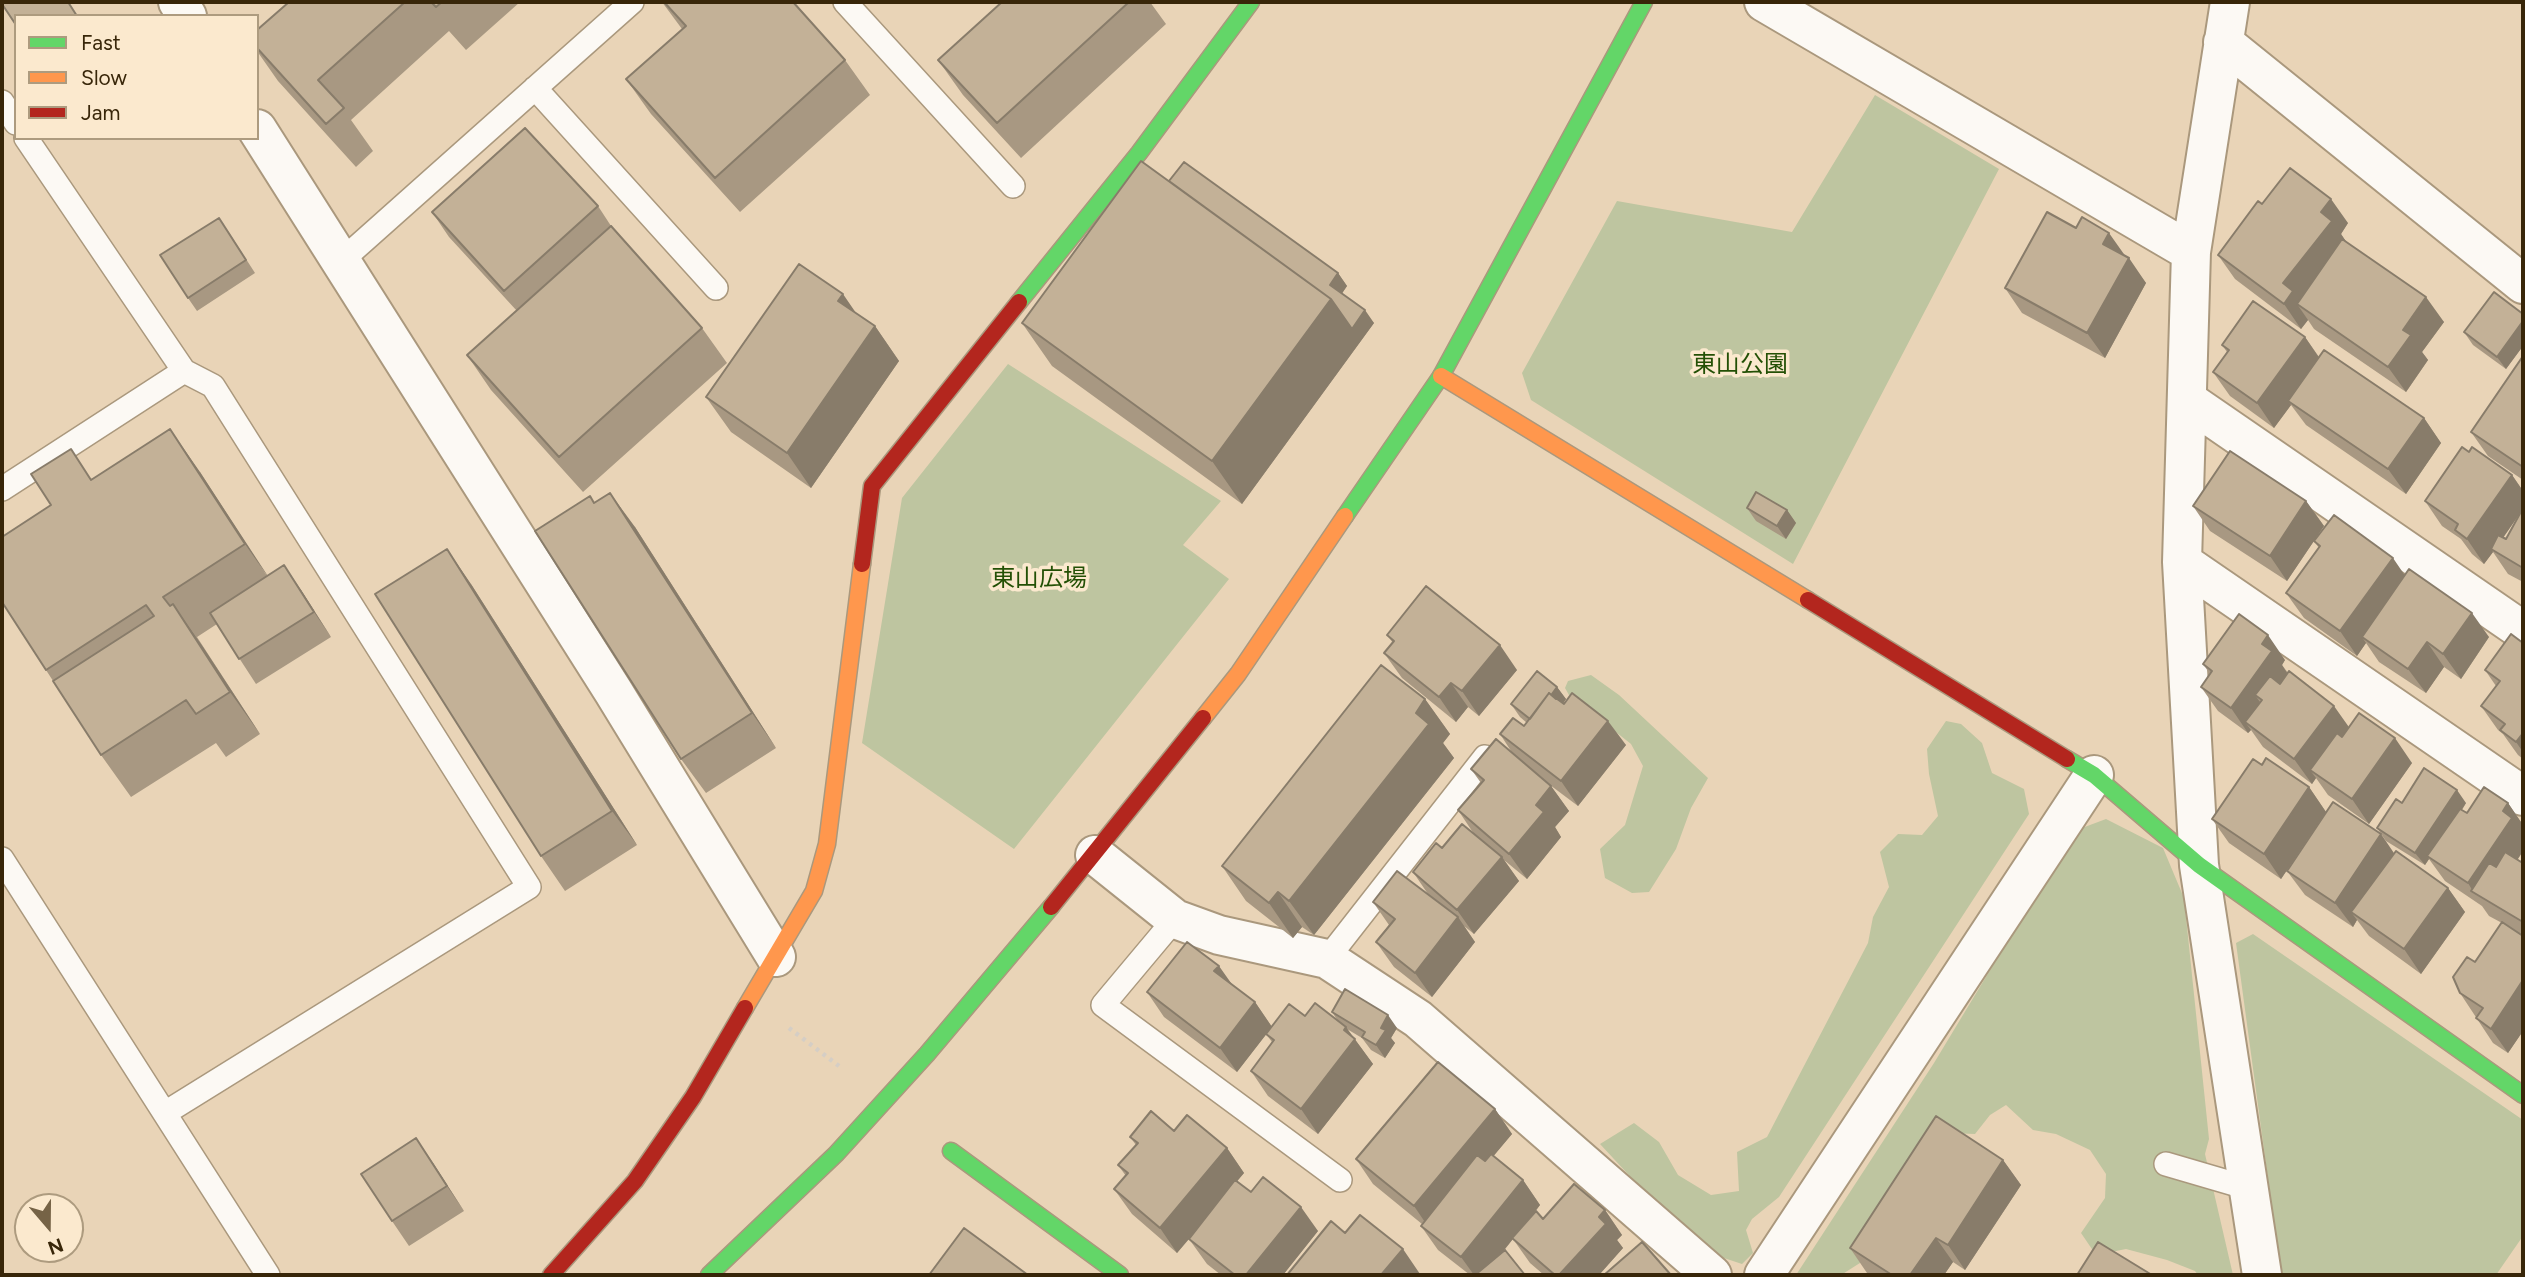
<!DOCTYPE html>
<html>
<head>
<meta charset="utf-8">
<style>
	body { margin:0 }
	#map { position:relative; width:2525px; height:1277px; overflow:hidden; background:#e9d4b7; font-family:Figtree,sans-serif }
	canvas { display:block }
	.frame { position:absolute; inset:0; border:4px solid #382609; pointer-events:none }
	.legend { position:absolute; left:14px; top:14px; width:245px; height:126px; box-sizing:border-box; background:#fbe9ce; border:2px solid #ad9b7f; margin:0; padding:9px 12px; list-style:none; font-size:21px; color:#382609 }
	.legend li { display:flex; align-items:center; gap:14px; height:35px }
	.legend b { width:35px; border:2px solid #ad9b7f }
	.north { position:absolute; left:14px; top:1193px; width:70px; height:70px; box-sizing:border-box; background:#fbe9ce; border:2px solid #ad9b7f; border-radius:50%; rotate:160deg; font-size:19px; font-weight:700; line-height:28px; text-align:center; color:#382609 }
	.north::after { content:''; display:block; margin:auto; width:24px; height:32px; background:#766346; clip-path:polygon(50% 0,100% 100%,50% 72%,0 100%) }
</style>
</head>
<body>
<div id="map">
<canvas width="2525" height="1277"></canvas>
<div class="frame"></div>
<ul class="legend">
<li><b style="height:9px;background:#63d668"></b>Fast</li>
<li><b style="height:9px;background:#ff974d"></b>Slow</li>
<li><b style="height:9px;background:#b3261e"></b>Jam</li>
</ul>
<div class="north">N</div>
</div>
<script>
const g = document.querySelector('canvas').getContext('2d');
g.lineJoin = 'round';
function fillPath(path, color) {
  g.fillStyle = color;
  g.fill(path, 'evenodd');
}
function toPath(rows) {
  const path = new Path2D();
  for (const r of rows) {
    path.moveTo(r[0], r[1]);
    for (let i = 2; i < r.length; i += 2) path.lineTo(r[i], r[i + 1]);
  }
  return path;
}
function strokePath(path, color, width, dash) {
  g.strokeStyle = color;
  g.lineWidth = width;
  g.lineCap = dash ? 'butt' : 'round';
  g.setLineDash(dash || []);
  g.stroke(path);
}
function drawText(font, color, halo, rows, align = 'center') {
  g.font = font + ' Figtree,"Noto Sans JP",sans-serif';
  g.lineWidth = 7;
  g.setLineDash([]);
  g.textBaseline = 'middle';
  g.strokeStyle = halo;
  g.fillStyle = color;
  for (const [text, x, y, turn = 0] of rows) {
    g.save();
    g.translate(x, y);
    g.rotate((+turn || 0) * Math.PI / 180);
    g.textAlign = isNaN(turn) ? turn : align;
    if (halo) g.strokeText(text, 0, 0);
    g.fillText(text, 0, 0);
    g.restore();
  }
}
fillPath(toPath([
	[1875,95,1999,169,1793,564,1531,400,1522,373,1617,201,1792,232],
	[1008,364,1221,501,1183,545,1229,579,1014,849,862,743,902,498],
	[1591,675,1619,695,1708,778,1691,808,1676,849,1649,892,1632,893,1605,878,1600,849,1625,825,1643,766,1631,744,1569,695,1565,688,1568,681],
	[1946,721,1961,724,1982,743,1992,773,2024,789,2029,814,1779,1197,1752,1219,1746,1230,1753,1253,1742,1264,1712,1254,1652,1200,1600,1144,1634,1123,1659,1142,1678,1175,1711,1195,1739,1191,1737,1152,1767,1137,1868,943,1873,917,1889,887,1880,852,1898,834,1922,835,1938,816,1929,774,1927,749],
	[2106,819,2163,848,2184,898,2209,1139,2205,1154,2233,1275,2198,1275,2195,1271,2167,1260,2126,1249,2096,1255,2081,1233,2105,1198,2106,1174,2090,1150,2056,1134,2033,1130,2006,1105,1990,1115,1975,1134,1949,1133,1871,1256,1841,1275,1796,1275,1934,1063,2074,831],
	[2253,934,2523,1120,2523,1236,2496,1275,2281,1275,2236,943]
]), '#bec5a0');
const lane = toPath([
	[845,2,1013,186],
	[535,88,716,288],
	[2,102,16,123],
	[26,138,184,371,213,386,529,887,165,1113],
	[340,262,632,2],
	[2,489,184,371],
	[2,859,268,1275],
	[1175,919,1103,1005,1340,1180],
	[1327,959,1485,757],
	[2166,1164,2248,1188]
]);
const street = toPath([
	[178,2,187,16],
	[1764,2,2191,252],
	[2230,2,2191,252,2182,562,2199,865,2262,1275],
	[2223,42,2523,284],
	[257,129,613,691,776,957],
	[2187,400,2523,631],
	[2182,562,2523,796],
	[1095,855,1175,919,1219,935,1327,959,1418,1019,1712,1275],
	[1764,1275,2094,775]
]);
const fast = toPath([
	[1019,302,1139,153,1251,2],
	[1345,516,1441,376,1644,2],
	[2067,759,2094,775,2199,865,2523,1095],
	[951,1151,1120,1275],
	[709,1275,836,1154,927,1054,1051,907]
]);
const slow = toPath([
	[1441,376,1808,600],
	[1203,718,1238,674,1345,516],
	[745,1008,814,891,827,844,862,564]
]);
const jam = toPath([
	[862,564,872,486,1019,302],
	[1808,600,2067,759],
	[1051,907,1203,718],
	[551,1275,635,1181,693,1097,745,1008]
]);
strokePath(lane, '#aa987d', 26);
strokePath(street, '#aa987d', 42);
strokePath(fast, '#aa987d', 19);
strokePath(slow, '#aa987d', 19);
strokePath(jam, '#aa987d', 19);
strokePath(toPath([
	[789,1028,839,1066]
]), '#d5cec5', 4.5, [3.5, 5]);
strokePath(lane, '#fcf9f4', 23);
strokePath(street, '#fcf9f4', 38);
strokePath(fast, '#63d668', 16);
strokePath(slow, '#ff974d', 16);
strokePath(jam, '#b3261e', 16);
fillPath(toPath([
	[289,2,520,2,466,50,449,31,351,120,373,151,356,167,278,81,257,51,257,30],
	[662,2,793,2,845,60,870,95,740,212,651,114,626,79,682,29],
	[1002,2,1150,2,1166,24,1021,158,963,95,938,60],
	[1169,181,1338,273,1347,286,1342,293,1374,323,1242,504,1052,366,1022,323],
	[2262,204,2348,223,2341,234,2347,243,2444,322,2422,352,2428,360,2406,392,2314,329,2308,320,2301,329,2235,279,2218,255],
	[598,206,613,229,702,328,727,363,583,492,491,390,467,355,517,311,449,237,432,212],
	[228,231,255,273,197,311,188,298],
	[2126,257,2146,283,2105,358,2022,313,2005,288],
	[2523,314,2523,346,2506,369,2473,345,2464,332],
	[875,326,899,361,811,488,731,432,706,397],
	[2305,337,2319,357,2424,418,2441,443,2406,494,2306,425,2291,405,2274,428,2230,396,2213,372,2227,352,2222,345],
	[2523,356,2523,480,2488,456,2471,432],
	[2469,452,2512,475,2523,491,2523,582,2508,574,2493,552,2484,564,2472,554,2461,539,2442,526,2425,501],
	[2521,512,2506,539,2503,537],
	[200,472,267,576,301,590,331,637,256,684,217,624,197,637,260,734,226,757,216,743,131,797,101,755,2,602,92,479],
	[2306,501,2324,526,2287,581,2210,531,2193,506],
	[594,502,635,527,776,748,706,793,681,759],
	[1747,508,1787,510,1796,523,1786,539,1756,521],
	[2314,541,2405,575,2489,637,2461,679,2444,667,2426,693,2379,662,2366,643,2357,656,2304,618,2286,593,2319,548],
	[471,584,637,845,565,891,541,856],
	[1387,635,1517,670,1479,716,1468,707,1456,722,1402,678,1384,653,1393,643],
	[2523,643,2523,759,2518,755,2503,734,2498,730,2481,706,2496,686,2485,670],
	[2285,660,2282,665,2288,673,2349,728,2412,763,2369,824,2328,795,2316,778,2312,784,2263,747,2251,730,2248,733,2218,711,2201,687,2210,674,2203,664],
	[1557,687,1566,699,1563,704,1626,745,1578,806,1546,782,1551,786,1569,811,1555,827,1561,837,1527,879,1504,860,1519,881,1474,934,1464,926,1475,942,1432,997,1394,967,1376,942,1389,925,1373,902,1428,894,1413,872,1442,848,1474,834,1458,810,1481,783,1471,769,1513,754,1500,734,1524,726,1527,723,1520,717,1511,704],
	[1425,699,1450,734,1443,743,1454,758,1314,935,1302,927,1293,938,1246,901,1222,866],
	[2262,765,2309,787,2326,812,2281,879,2229,843,2212,819],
	[2402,803,2466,803,2462,810,2467,813,2508,803,2523,825,2522,832,2523,834,2523,851,2518,859,2521,862,2523,859,2523,1031,2508,1053,2493,1043,2460,993,2502,923,2489,916,2482,906,2445,881,2429,859,2425,865,2386,841,2377,828],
	[2394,853,2448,888,2465,912,2421,974,2369,936,2357,920,2353,927,2305,895,2287,871],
	[1232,985,1255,1002,1272,1027,1305,1016,1338,1021,1332,1012,1397,1028,1391,1038,1395,1043,1385,1058,1371,1050,1362,1038,1347,1029,1373,1064,1318,1134,1268,1096,1251,1071,1272,1042,1266,1034,1237,1072,1164,1017,1147,992],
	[1495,1109,1512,1134,1493,1156,1523,1180,1540,1205,1530,1219,1543,1219,1605,1210,1622,1235,1617,1240,1623,1248,1599,1275,1544,1275,1530,1263,1513,1239,1502,1253,1525,1275,1470,1275,1438,1250,1421,1226,1422,1224,1373,1184,1356,1159],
	[1174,1131,1227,1148,1244,1173,1237,1181,1251,1192,1318,1231,1283,1275,1221,1275,1207,1264,1189,1239,1196,1231,1177,1253,1132,1214,1114,1189,1126,1176,1118,1165,1136,1145,1130,1137],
	[2003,1160,2021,1185,1965,1270,1953,1262,1944,1275,1871,1275,1867,1273,1850,1248],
	[433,1163,464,1211,409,1246,392,1221]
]), '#a89882');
fillPath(toPath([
	[2331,199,2348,223,2341,234,2349,246,2297,304,2308,320,2301,329,2284,304,2283,283,2321,212],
	[2109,233,2126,257,2103,244],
	[2129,258,2146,283,2105,358,2087,333],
	[1338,273,1347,286,1339,298,1330,285],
	[843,294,867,329,838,301],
	[2426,297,2444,322,2422,352,2428,360,2406,392,2388,367,2403,330],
	[1331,299,1365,310,1374,323,1242,504,1212,461],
	[2523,321,2523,346,2506,369,2497,357],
	[875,326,899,361,811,488,787,453],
	[2305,337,2322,362,2288,401,2291,405,2274,428,2257,403],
	[2424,418,2441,443,2406,494,2388,469],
	[170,429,200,472,275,587,245,544],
	[2512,475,2523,491,2523,509,2494,551,2491,549,2493,552,2484,564,2467,539],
	[610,493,635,527,776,748,752,713],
	[2306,501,2324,526,2287,581,2270,556],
	[1787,510,1796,523,1786,539,1777,526],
	[447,549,471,584,637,845,612,811],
	[2393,558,2410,583,2362,637,2366,643,2357,656,2340,631],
	[284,565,301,590,331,637,314,612],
	[173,604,203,647,260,734,230,692],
	[2472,613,2489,637,2461,679,2443,654],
	[2268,635,2285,660,2282,665,2289,676,2262,700,2255,695,2265,709,2245,722,2251,730,2248,733,2231,708,2262,644],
	[2427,642,2444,667,2426,693,2408,669],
	[1500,645,1517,670,1479,716,1462,691],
	[1451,683,1468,707,1456,722,1439,697],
	[1557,687,1566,699,1562,705,1552,694],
	[1425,699,1450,734,1443,743,1454,758,1314,935,1289,901],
	[2334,706,2351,730,2310,770,2316,778,2312,784,2294,759],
	[1608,721,1626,745,1578,806,1561,781],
	[2523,732,2523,752,2516,742],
	[2395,738,2412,763,2369,824,2352,799],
	[1551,786,1569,811,1555,827,1561,837,1527,879,1509,854,1536,805],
	[2309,787,2326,812,2281,879,2264,854],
	[2457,790,2466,803,2430,858,2427,856,2429,859,2425,865,2415,853],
	[2508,803,2523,825,2522,832,2523,834,2523,851,2489,902,2474,893,2468,883,2503,811],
	[2381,834,2398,859,2351,912,2357,920,2353,927,2335,903],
	[1502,857,1519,881,1474,934,1457,910],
	[2448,888,2465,912,2421,974,2404,949],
	[1278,892,1302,927,1293,938,1269,903],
	[1458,917,1475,942,1432,997,1415,973],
	[1219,966,1236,990,1214,971],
	[2523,980,2523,1031,2508,1053,2491,1029],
	[1255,1002,1272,1027,1237,1072,1220,1048],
	[1388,1015,1397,1028,1391,1038,1395,1043,1385,1058,1376,1045,1381,1028],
	[1346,1027,1373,1064,1318,1134,1301,1109],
	[1495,1109,1512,1134,1431,1231,1414,1206],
	[416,1138,433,1163,464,1211,447,1186],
	[1227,1148,1244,1173,1177,1253,1160,1228],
	[2003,1160,2021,1185,1965,1270,1948,1245],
	[1523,1180,1540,1205,1484,1275,1474,1275,1461,1257],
	[1301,1207,1318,1231,1283,1275,1246,1275],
	[1605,1210,1622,1235,1617,1240,1623,1248,1599,1275,1559,1275,1599,1217],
	[1936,1238,1953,1262,1944,1275,1910,1275],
	[1403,1249,1420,1274,1419,1275,1381,1275]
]), '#887c6a');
const building = toPath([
	[2,2,68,2,77,16,16,16,16,25,2,4,2,2],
	[289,2,405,2,318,80,344,108,326,124,257,48,257,30,289,2],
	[431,2,442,2,436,7,431,2],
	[664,2,793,2,845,60,715,178,626,79,686,26,664,2],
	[1002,2,1129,2,997,123,938,60,1002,2],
	[525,128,598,206,504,291,432,212,525,128],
	[1141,161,1331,299,1212,461,1022,323,1141,161],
	[1184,162,1338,273,1330,285,1365,310,1352,329,1331,299,1169,181,1184,162],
	[2290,168,2331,199,2321,212,2332,221,2283,283,2293,291,2284,304,2218,255,2258,201,2262,204,2290,168],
	[2047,212,2076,228,2082,217,2109,233,2103,244,2129,258,2087,333,2005,288,2047,212],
	[219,218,246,260,188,298,160,255,219,218],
	[611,226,702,328,559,457,467,355,611,226],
	[2342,239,2426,297,2403,330,2411,335,2388,367,2297,304,2342,239],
	[799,264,843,294,838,301,875,326,787,453,706,397,799,264],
	[2494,292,2523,314,2523,321,2497,357,2464,332,2494,292],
	[2253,301,2305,337,2257,403,2213,372,2229,350,2222,345,2253,301],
	[2324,350,2424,418,2388,469,2288,401,2324,350],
	[2523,356,2523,467,2471,432,2523,356],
	[170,429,245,544,163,597,170,606,173,604,230,692,196,714,186,700,101,755,53,681,154,616,146,605,46,670,2,602,2,537,51,505,31,474,71,449,91,480,170,429],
	[2462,447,2469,452,2472,447,2512,475,2467,539,2455,530,2458,524,2425,501,2462,447],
	[2230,451,2306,501,2270,556,2193,506,2230,451],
	[1756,492,1787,510,1777,526,1747,508,1756,492],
	[610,493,752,713,681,759,535,531,590,496,594,503,610,493],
	[2523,508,2523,568,2491,549,2498,535,2506,539,2523,508],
	[2334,515,2393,558,2340,631,2286,593,2320,546,2314,541,2334,515],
	[447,549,612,811,541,856,375,594,447,549],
	[284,565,314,612,239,659,210,613,284,565],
	[2409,569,2472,613,2443,654,2427,642,2408,669,2362,637,2409,569],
	[1426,586,1500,645,1462,691,1451,683,1439,697,1384,653,1394,641,1387,635,1426,586],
	[2239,614,2268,635,2262,644,2272,651,2231,708,2201,687,2212,671,2203,664,2239,614],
	[2511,634,2523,643,2523,733,2516,742,2500,730,2505,724,2481,706,2500,681,2485,670,2511,634],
	[1381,665,1425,699,1416,713,1429,724,1289,901,1278,892,1269,903,1222,866,1381,665],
	[1537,671,1557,687,1552,694,1557,698,1556,699,1549,693,1530,719,1511,704,1537,671],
	[2289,671,2334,706,2294,759,2245,722,2262,700,2255,695,2270,676,2280,684,2289,671],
	[1549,693,1564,704,1572,693,1608,721,1561,781,1500,734,1513,718,1524,726,1549,693],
	[2359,713,2395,738,2352,799,2310,770,2337,733,2342,737,2359,713],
	[1496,739,1551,786,1536,805,1544,812,1509,854,1458,810,1484,780,1471,769,1496,739],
	[2266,758,2309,787,2264,854,2212,819,2253,759,2262,765,2266,758],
	[2424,768,2457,790,2415,853,2377,828,2396,799,2402,803,2424,768],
	[2484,787,2508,803,2503,811,2512,818,2468,883,2427,856,2460,809,2467,813,2484,787],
	[2333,802,2381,834,2335,903,2287,871,2333,802],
	[1462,824,1502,857,1457,910,1413,872,1436,843,1442,848,1462,824],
	[2396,851,2448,888,2404,949,2351,912,2396,851],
	[2505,852,2521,862,2523,859,2523,922,2471,891,2489,863,2496,867,2505,852],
	[1397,871,1458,917,1415,973,1376,942,1395,919,1373,902,1397,871],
	[2502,922,2523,936,2523,980,2491,1029,2476,1018,2483,1008,2460,993,2453,977,2467,957,2475,962,2502,922],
	[1187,942,1219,966,1214,971,1255,1002,1220,1048,1147,992,1187,942],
	[1345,989,1388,1015,1381,1028,1386,1030,1376,1045,1362,1037,1365,1032,1332,1012,1345,989],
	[1315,1003,1346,1027,1344,1030,1355,1039,1301,1109,1251,1071,1274,1040,1266,1034,1289,1004,1305,1016,1315,1003],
	[1438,1062,1495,1109,1414,1206,1356,1159,1438,1062],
	[1151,1111,1174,1131,1187,1115,1227,1148,1160,1228,1114,1189,1128,1173,1118,1165,1138,1143,1130,1137,1151,1111],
	[1936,1116,2003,1160,1948,1245,1936,1238,1910,1275,1892,1275,1850,1248,1936,1116],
	[416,1138,447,1186,392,1221,361,1174,416,1138],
	[1491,1154,1523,1180,1461,1257,1421,1226,1477,1155,1485,1161,1491,1154],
	[1263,1177,1301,1207,1246,1275,1235,1275,1189,1239,1235,1180,1251,1192,1263,1177],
	[1574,1184,1605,1210,1599,1217,1606,1224,1559,1275,1555,1275,1512,1238,1536,1211,1543,1219,1574,1184],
	[1360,1215,1403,1249,1381,1275,1287,1275,1331,1221,1345,1233,1360,1215],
	[964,1228,1028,1275,929,1275,964,1228],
	[1642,1242,1671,1275,1604,1275,1642,1242],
	[2098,1242,2152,1275,2077,1275,2098,1242],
	[1505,1250,1525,1275,1475,1275,1505,1250]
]);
fillPath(building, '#c3b197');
strokePath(building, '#887c6a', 2);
drawText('24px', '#235005', '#fbe9ce', [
	["東山公園",1740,365],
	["東山広場",1039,579]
]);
</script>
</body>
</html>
